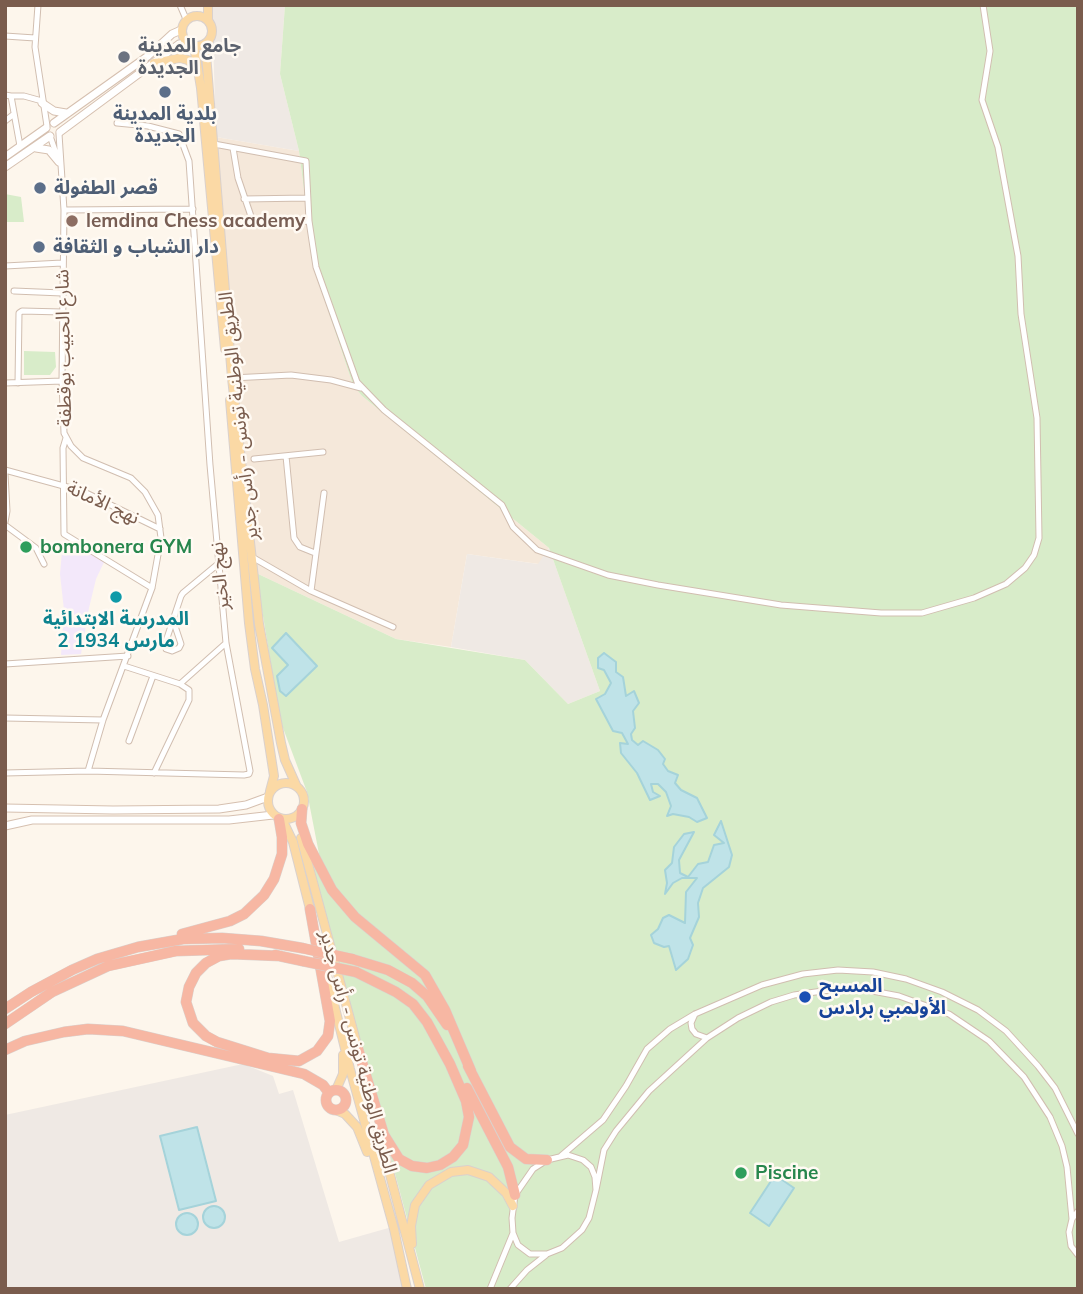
<!DOCTYPE html>
<html>
<head>
<meta charset="utf-8">
<style>
	body { margin:0 }
	#map { position:relative; width:1083px; height:1294px; overflow:hidden; background:#fdf6ec; font-family:Mulish,sans-serif }
	canvas { display:block }
	.frame { position:absolute; inset:0; border:7px solid #7a5c4d; pointer-events:none }
</style>
</head>
<body>
<div id="map">
<canvas width="1083" height="1294"></canvas>
<div class="frame"></div>
</div>
<script>
const g = document.querySelector('canvas').getContext('2d');
g.lineJoin = 'round';
function fillPath(path, color) {
  g.fillStyle = color;
  g.fill(path, 'evenodd');
}
function toPath(rows) {
  const path = new Path2D();
  for (const r of rows) {
    if (r.length === 3) {
      path.moveTo(r[0] + r[2], r[1]);
      path.arc(r[0], r[1], r[2], 0, 2 * Math.PI);
      continue;
    }
    path.moveTo(r[0], r[1]);
    for (let i = 2; i < r.length; i += 2) path.lineTo(r[i], r[i + 1]);
  }
  return path;
}
function strokePath(path, color, width, dash) {
  g.strokeStyle = color;
  g.lineWidth = width;
  g.lineCap = dash ? 'butt' : 'round';
  g.setLineDash(dash || []);
  g.stroke(path);
}
function drawText(font, color, halo, rows, align = 'center') {
  g.font = font + ' Mulish,"Noto Sans Arabic",sans-serif';
  g.lineWidth = 5;
  g.setLineDash([]);
  g.textBaseline = 'middle';
  g.strokeStyle = halo;
  g.fillStyle = color;
  for (const [text, x, y, turn = 0] of rows) {
    g.save();
    g.translate(x, y);
    g.rotate((+turn || 0) * Math.PI / 180);
    g.textAlign = isNaN(turn) ? turn : align;
    if (halo) g.strokeText(text, 0, 0);
    g.fillText(text, 0, 0);
    g.restore();
  }
}
fillPath(toPath([
	[216,137,299,151,314,268,353,385,362,396,549,548,539,564,467,554,451,647,396,639,256,573,235,373]
]), '#f5e8da');
fillPath(toPath([
	[212,5,285,5,280,74,299,151,216,137],
	[549,548,600,691,568,704,525,660,451,647,467,554,538,564],
	[243,1064,273,1076,279,1094,293,1090,339,1242,392,1227,407,1289,5,1289,5,1115]
]), '#efe9e4');
fillPath(toPath([
	[63,540,105,560,96,579,89,608,81,654,61,655,64,610,60,574]
]), '#f3e8fa');
fillPath(toPath([
	[285,5,1078,5,1078,1289,426,1289,311,861,320,859,307,792,280,720,256,573,396,639,525,660,568,704,600,691,549,548,362,396,353,385,314,268,299,151,280,74],
	[5,194,21,197,24,222,5,222],
	[24,351,55,352,56,367,50,375,24,375]
]), '#d8ecc9');
const water = toPath([
	[286,633,317,666,286,696,280,691,277,676,288,665,272,648,286,633],
	[604,653,616,662,616,672,623,677,626,696,634,691,639,703,633,711,635,728,631,734,632,740,638,745,643,741,658,750,665,759,663,764,668,771,678,775,675,783,681,790,697,798,707,818,697,822,689,817,673,814,667,816,671,806,666,792,658,784,651,784,653,792,660,796,650,800,637,773,621,753,620,743,628,744,622,733,613,731,596,699,605,694,611,683,604,670,598,668,598,658,604,653],
	[721,821,732,855,729,867,703,888,698,903,699,917,690,938,693,945,688,959,676,970,669,946,664,947,654,943,651,935,658,929,663,918,669,915,685,923,686,892,697,878,682,878,673,883,665,894,667,883,665,870,672,863,674,847,684,834,694,832,679,860,680,873,688,877,698,864,708,862,714,845,724,843,714,835,721,821],
	[197,1127,216,1201,179,1210,160,1136,197,1127],
	[775,1175,794,1188,769,1226,750,1213,775,1175],
	[214,1217,11],
	[187,1224,11]
]);
fillPath(water, '#bfe3e8');
strokePath(water, '#a5d3da', 2);
const street = toPath([
	[38,5,35,47,47,126],
	[180,5,186,19],
	[5,36,35,38],
	[5,95,11,96,20,146],
	[11,96,24,96,42,101],
	[5,121,14,114],
	[59,134,64,210,62,381,64,433,71,446,83,458,131,478,145,492,158,515,161,538,152,588,103,720,88,771],
	[50,136,57,156],
	[214,144,306,161,309,221,316,267,357,382,384,410,502,505,513,527,537,550,608,575,658,585,781,605,881,613,922,613,974,598,1006,584,1025,568,1034,555,1039,538,1037,418,1021,314,1018,256,998,147,982,100,990,51,983,5],
	[233,148,238,178,254,225,309,221],
	[244,199,307,198],
	[64,210,193,209],
	[5,266,62,263],
	[14,291,62,293],
	[232,378,291,375,331,380,361,388],
	[5,383,62,381],
	[18,383,19,313,22,311,62,312],
	[66,438,63,448,64,534,152,588],
	[286,456,294,538,300,547,315,553],
	[254,459,323,452],
	[5,470,82,491,160,529],
	[5,474,7,511,5,522],
	[5,525,36,548,44,564],
	[252,557,311,591,393,627],
	[311,591,324,493],
	[173,620,181,644,179,648,172,651,166,649,165,644,181,596,183,593,218,564],
	[5,664,128,656],
	[124,666,180,684,226,643],
	[5,718,103,720],
	[129,741,153,676],
	[5,773,88,771,244,775,249,774,250,771,226,643,210,465,189,161,179,134,148,126,117,123],
	[154,773,189,700,189,690,180,684],
	[695,1014,691,1023,692,1029,696,1034,707,1038],
	[568,1155,583,1160,591,1167,595,1177,596,1190,589,1218,582,1230,562,1248,547,1254,530,1254,518,1245,513,1233,512,1218,515,1195,533,1169,547,1160,568,1155],
	[561,1156,603,1120,626,1086,647,1049,670,1029,695,1014,762,985,803,974,838,970,873,972,906,979,942,992,978,1010,1006,1031,1038,1066,1055,1088,1078,1134],
	[596,1190,604,1150,616,1131,649,1091,707,1038,738,1018,771,1002,794,995,837,989,867,990,899,996,949,1014,989,1041,1024,1077,1050,1117,1062,1146,1067,1167,1072,1219],
	[1078,1211,1072,1219,1069,1232,1071,1246,1078,1255],
	[490,1289,513,1233],
	[510,1289,527,1270,546,1255]
]);
const secondary = toPath([
	[42,103,54,111,66,113],
	[54,123,148,56,172,34,181,30],
	[60,132,179,44,188,43],
	[36,148,49,150,59,162],
	[5,157,46,128],
	[5,167,50,136],
	[5,808,113,810,219,809,246,805,268,797],
	[5,826,32,820,229,820,273,815]
]);
const primary = toPath([
	[197,31,15],
	[208,20,208,5],
	[209,41,206,54,232,378,259,624,281,743,285,760,297,787],
	[194,46,201,88,225,349],
	[154,63,180,58,188,60,198,71],
	[230,400,249,623,255,669,263,705,274,776,270,791],
	[286,801,18],
	[282,819,293,842,311,913],
	[301,838,359,1052],
	[324,963,350,1069,394,1229,407,1289],
	[336,1090,343,1074,343,1055],
	[338,1111,345,1114,357,1127,367,1152],
	[378,1129,420,1289],
	[412,1244,411,1226,415,1205,429,1185,451,1172,468,1170,489,1177,506,1193,513,1206]
]);
const highway = toPath([
	[302,809,301,823,308,844,332,890,355,917,425,975,445,1010,471,1071],
	[182,934,230,921,244,914,264,895,274,879,282,854,282,837,279,819],
	[275,955,303,961],
	[281,956,231,954,219,956,206,963,196,973,189,987,186,1002,193,1023,206,1036,217,1042,268,1058,299,1061,317,1051,328,1036,330,1021,310,909],
	[352,959,388,970,412,983,427,996,447,1025],
	[356,972,396,992,413,1004,427,1022,450,1064,466,1101,469,1117,463,1145,453,1157,440,1165,427,1168,412,1166,399,1159,384,1135,358,1049],
	[5,1009,31,992,72,970,97,959,138,947,183,939,222,938,261,941,302,948],
	[5,1024,52,992,108,966,176,951,239,949],
	[5,1050,25,1041,64,1032,88,1029,123,1031,304,1074,323,1085,329,1093],
	[468,1066,510,1147,526,1159,547,1160],
	[467,1088,508,1167,515,1195],
	[336,1100,10]
]);
strokePath(street, '#d1beb0', 7);
strokePath(secondary, '#d6c0b0', 9);
strokePath(primary, '#dad1cd', 10);
strokePath(highway, '#dad1cd', 11);
strokePath(street, '#fff', 5);
strokePath(secondary, '#fff', 7);
strokePath(primary, '#fbd9a5', 8);
strokePath(highway, '#f7b7a3', 10);
const highwayBridge = toPath([
	[302,948,352,959],
	[303,961,356,972]
]);
strokePath(highwayBridge, '#dad1cd', 11, []);
strokePath(highwayBridge, '#f7b7a3', 10);
for (const [x, y, r, color] of [
	[124,57,7,"#6b7280"],
	[165,92,7,"#5c6f8a"],
	[40,188,7,"#5c6f8a"],
	[72,221,7,"#8d6e63"],
	[39,247,7,"#5c6f8a"],
	[26,547,7,"#2e9e5b"],
	[116,597,7,"#0f9aa8"],
	[805,997,7,"#1a4fb4"],
	[741,1173,7,"#2e9e5b"]
]) {
  const dot = new Path2D();
  dot.arc(x, y, r, 0, 2 * Math.PI);
  g.fillStyle = color;
  g.fill(dot);
  strokePath(dot, '#fffaf3', 2.5);
}
drawText('bold 19px', '#5b616d', '#fffaf3', [
	["جامع المدينة",138,46],
	["الجديدة",138,68]
], 'left');
drawText('bold 19px', '#4e5e75', '#fffaf3', [
	["بلدية المدينة",165,114,"center"],
	["الجديدة",165,136,"center"],
	["قصر الطفولة",54,188],
	["دار الشباب و الثقافة",53,247]
], 'left');
drawText('bold 19px', '#785e54', '#fffaf3', [
	["lemdina Chess academy",86,221]
], 'left');
drawText('19px', '#7a5c4d', '#fffaf3', [
	["شارع الحبيب بوقطفة",64,348,-91],
	["الطريق الوطنية تونس - رأس جدير",239,416,-96],
	["نهج الأمانة",103,503,25],
	["نهج الخير",220,576,-95],
	["الطريق الوطنية تونس - رأس جدير",358,1052,75]
]);
drawText('bold 19px', '#27864d', '#fffaf3', [
	["bombonera GYM",40,547],
	["Piscine",755,1173]
], 'left');
drawText('bold 19px', '#0d838f', '#fffaf3', [
	["المدرسة الابتدائية",116,619],
	["2 مارس 1934",116,641]
]);
drawText('bold 19px', '#164399', '#fffaf3', [
	["المسبح",819,986],
	["الأولمبي برادس",819,1008]
], 'left');
</script>
</body>
</html>
